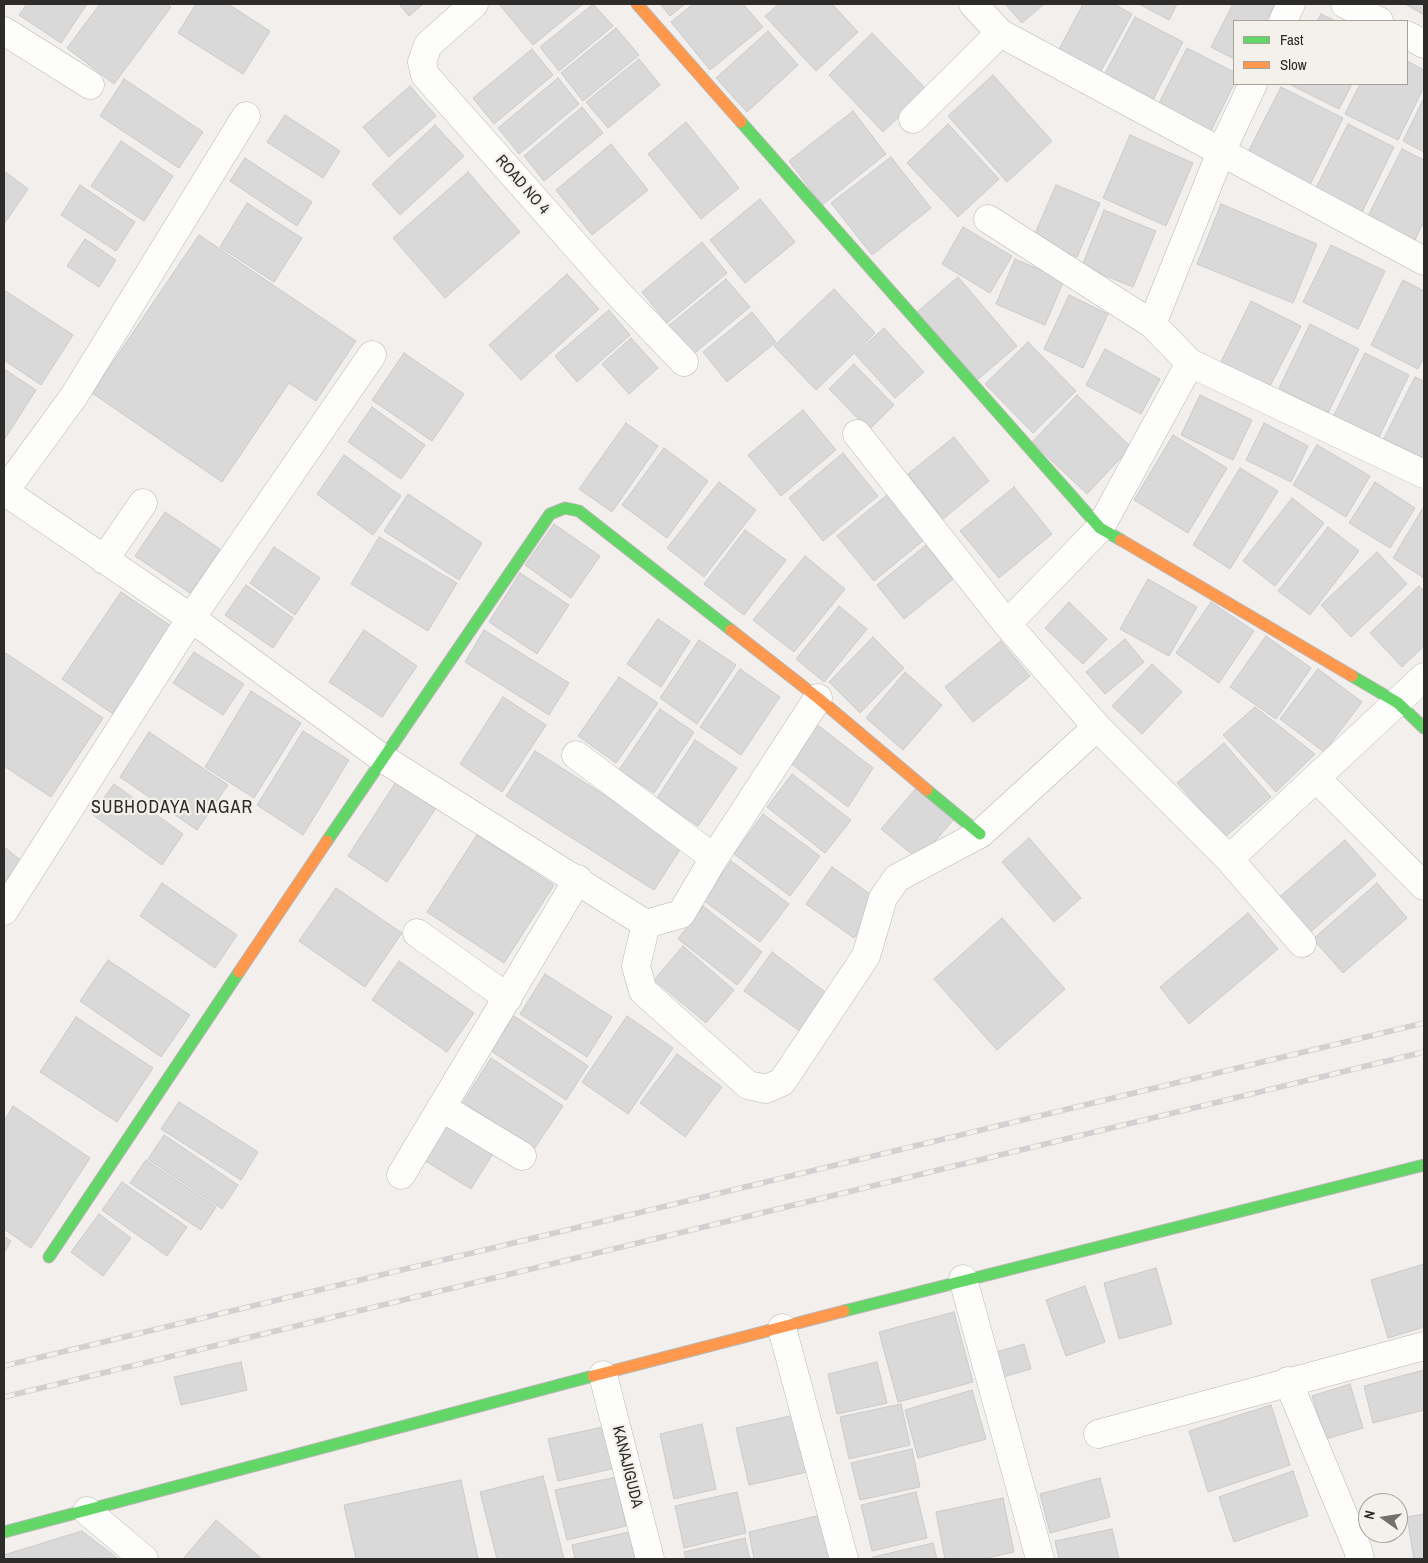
<!DOCTYPE html>
<html>
<head>
<meta charset="utf-8">
<style>
	body { margin:0 }
	#map { position:relative; width:1428px; height:1563px; overflow:hidden; background:#f2efec; font-family:"Archivo Narrow",sans-serif }
	canvas { display:block }
	.frame { position:absolute; inset:0; border:5px solid #2e2c2a; pointer-events:none }
	.legend { position:absolute; left:1233px; top:20px; width:175px; height:65px; box-sizing:border-box; background:#f4f0ea; border:1px solid #a5a29d; margin:0; padding:6px 9px; list-style:none; font-size:15px; color:#2e2c2a }
	.legend li { display:flex; align-items:center; gap:10px; height:25px }
	.legend b { width:25px; border:1px solid #a5a29d }
	.north { position:absolute; left:1358px; top:1493px; width:50px; height:50px; box-sizing:border-box; background:#f4f0ea; border:1px solid #a5a29d; border-radius:50%; rotate:283deg; font-size:14px; font-weight:700; line-height:20px; text-align:center; color:#2e2c2a }
	.north::after { content:''; display:block; margin:auto; width:18px; height:22px; background:#73706e; clip-path:polygon(50% 0,100% 100%,50% 72%,0 100%) }
</style>
</head>
<body>
<div id="map">
<canvas width="1428" height="1563"></canvas>
<div class="frame"></div>
<ul class="legend">
<li><b style="height:6px;background:#63d668"></b>Fast</li>
<li><b style="height:6px;background:#ff974d"></b>Slow</li>
</ul>
<div class="north">N</div>
</div>
<script>
const g = document.querySelector('canvas').getContext('2d');
g.lineJoin = 'round';
function fillPath(path, color) {
  g.fillStyle = color;
  g.fill(path, 'evenodd');
}
function toPath(rows) {
  const path = new Path2D();
  for (const r of rows) {
    path.moveTo(r[0], r[1]);
    for (let i = 2; i < r.length; i += 2) path.lineTo(r[i], r[i + 1]);
  }
  return path;
}
function strokePath(path, color, width, dash) {
  g.strokeStyle = color;
  g.lineWidth = width;
  g.lineCap = dash ? 'butt' : 'round';
  g.setLineDash(dash || []);
  g.stroke(path);
}
function drawText(font, color, halo, rows, align = 'center') {
  g.font = font + ' "Archivo Narrow",sans-serif';
  g.lineWidth = 4.5;
  g.setLineDash([]);
  g.textBaseline = 'middle';
  g.strokeStyle = halo;
  g.fillStyle = color;
  for (const [text, x, y, turn = 0] of rows) {
    g.save();
    g.translate(x, y);
    g.rotate((+turn || 0) * Math.PI / 180);
    g.textAlign = isNaN(turn) ? turn : align;
    if (halo) g.strokeText(text, 0, 0);
    g.fillText(text, 0, 0);
    g.restore();
  }
}
const building = toPath([
	[27,4,87,4,61,43,19,15,27,4],
	[100,4,167,4,171,7,114,84,67,48,100,4],
	[196,4,228,4,270,31,243,74,178,33,196,4],
	[399,4,423,4,409,16,399,4],
	[499,4,583,4,533,45,499,4],
	[593,4,613,26,559,71,540,47,593,4],
	[660,4,685,4,670,16,660,4],
	[693,4,743,4,763,27,710,70,671,22,693,4],
	[779,4,832,4,858,32,816,71,765,16,779,4],
	[1005,4,1044,4,1022,23,1005,4],
	[1083,4,1114,4,1132,14,1096,80,1055,57,1083,4],
	[1139,4,1177,4,1169,20,1139,4],
	[1233,4,1275,4,1266,21,1234,21,1234,59,1211,47,1233,4],
	[1405,4,1424,4,1424,15,1405,4],
	[1321,14,1336,21,1317,21,1321,14],
	[1135,17,1183,42,1148,109,1100,83,1135,17],
	[616,28,639,55,583,101,561,73,616,28],
	[768,31,798,65,747,112,716,78,768,31],
	[872,33,927,90,883,132,829,75,872,33],
	[1187,48,1234,72,1234,84,1210,133,1157,107,1187,48],
	[532,49,553,75,494,124,473,98,532,49],
	[639,59,660,85,608,128,586,102,639,59],
	[1407,61,1424,70,1424,87,1398,140,1345,114,1360,84,1407,84,1407,61],
	[993,75,1052,141,1007,182,948,116,993,75],
	[558,78,579,104,519,154,498,128,558,78],
	[124,79,203,132,179,168,100,116,124,79],
	[1289,84,1352,84,1339,109,1289,84],
	[410,86,436,116,389,157,363,127,410,86],
	[1281,87,1343,118,1310,185,1247,154,1281,87],
	[1424,98,1424,152,1403,141,1424,98],
	[582,107,603,133,544,181,524,156,582,107],
	[853,111,886,154,822,205,789,161,853,111],
	[285,115,340,151,323,178,267,142,285,115],
	[686,122,739,188,701,219,648,154,686,122],
	[948,124,999,179,958,217,907,163,948,124],
	[1348,124,1394,147,1361,214,1315,190,1348,124],
	[435,125,464,156,400,215,372,184,435,125],
	[1130,135,1193,163,1166,226,1103,198,1130,135],
	[121,141,173,176,144,221,91,186,121,141],
	[611,144,648,190,592,235,556,190,611,144],
	[1402,149,1424,160,1424,221,1415,240,1368,216,1402,149],
	[891,157,931,208,872,255,831,203,891,157],
	[245,158,312,202,297,226,230,181,245,158],
	[4,171,28,189,4,224,4,171],
	[468,172,520,232,445,298,393,238,468,172],
	[80,185,135,222,116,251,61,215,80,185],
	[1056,185,1100,203,1077,257,1033,238,1056,185],
	[760,199,795,242,745,283,710,240,760,199],
	[247,203,302,238,274,282,220,247,247,203],
	[1221,204,1317,244,1293,303,1197,264,1221,204],
	[1104,210,1156,231,1133,287,1082,266,1104,210],
	[963,227,1012,256,990,293,942,264,963,227],
	[199,235,356,341,316,401,289,383,222,482,92,393,199,235],
	[85,239,116,260,99,287,67,266,85,239],
	[702,242,727,273,667,323,642,292,702,242],
	[1331,245,1385,271,1358,329,1303,302,1331,245],
	[1015,259,1064,280,1045,325,996,304,1015,259],
	[567,274,599,309,521,380,489,345,567,274],
	[958,277,1017,346,976,381,917,312,958,277],
	[726,279,750,307,691,356,667,327,726,279],
	[1403,280,1424,291,1424,357,1418,369,1371,345,1403,280],
	[834,289,875,333,816,390,774,346,834,289],
	[4,290,73,335,41,385,4,360,4,290],
	[1069,295,1108,314,1083,368,1044,349,1069,295],
	[1251,301,1301,326,1270,386,1221,362,1251,301],
	[609,310,630,335,577,382,555,356,609,310],
	[752,312,776,342,727,382,703,352,752,312],
	[1310,324,1359,349,1328,413,1279,388,1310,324],
	[884,328,924,372,895,398,855,354,884,328],
	[631,338,658,368,629,394,602,364,631,338],
	[1028,342,1076,391,1033,433,985,384,1028,342],
	[1105,349,1160,379,1141,414,1086,385,1105,349],
	[404,353,464,394,432,441,372,400,404,353],
	[1365,353,1409,375,1378,439,1333,417,1365,353],
	[854,364,894,405,869,430,829,389,854,364],
	[4,369,36,390,4,440,4,369],
	[1415,377,1424,381,1424,466,1381,444,1415,377],
	[1077,395,1131,447,1087,494,1032,442,1077,395],
	[1200,395,1252,420,1233,460,1181,435,1200,395],
	[372,407,425,445,401,479,348,442,372,407],
	[803,410,836,450,781,496,748,455,803,410],
	[626,423,658,446,612,512,579,489,626,423],
	[1264,423,1308,446,1291,482,1246,460,1264,423],
	[1173,435,1227,468,1188,533,1134,500,1173,435],
	[954,437,989,481,943,519,908,474,954,437],
	[1317,445,1370,476,1346,517,1293,485,1317,445],
	[664,448,708,481,667,538,622,505,664,448],
	[843,453,878,496,823,541,789,498,843,453],
	[344,455,401,496,373,535,317,494,344,455],
	[1240,468,1278,491,1230,569,1193,545,1240,468],
	[719,482,756,510,704,577,667,548,719,482],
	[1375,482,1415,508,1390,548,1349,523,1375,482],
	[1014,487,1052,534,999,578,960,531,1014,487],
	[893,490,930,535,874,581,837,536,893,490],
	[408,494,482,543,459,580,384,531,408,494],
	[1292,498,1324,523,1275,586,1243,561,1292,498],
	[1423,508,1424,509,1424,578,1393,558,1423,508],
	[165,512,220,549,190,593,135,556,165,512],
	[554,524,600,556,571,598,525,565,554,524],
	[1328,527,1359,551,1310,615,1278,591,1328,527],
	[745,530,786,560,744,615,704,584,745,530],
	[379,537,457,583,428,631,351,584,379,537],
	[926,545,953,579,904,619,877,585,926,545],
	[274,547,320,578,295,615,250,583,274,547],
	[1377,552,1407,584,1351,637,1321,605,1377,552],
	[805,556,845,589,794,652,753,620,805,556],
	[520,573,569,605,537,654,489,622,520,573],
	[1148,579,1197,607,1169,656,1120,629,1148,579],
	[246,585,293,618,273,648,225,615,246,585],
	[1419,586,1424,591,1424,646,1402,667,1370,633,1419,586],
	[121,592,171,626,113,714,62,679,121,592],
	[1069,602,1107,639,1083,664,1045,628,1069,602],
	[1211,602,1254,631,1219,683,1176,653,1211,602],
	[839,606,867,629,824,682,796,659,839,606],
	[658,619,690,641,661,687,627,664,658,619],
	[364,630,417,666,382,717,329,682,364,630],
	[484,630,569,683,549,715,465,662,484,630],
	[1266,636,1311,668,1276,719,1230,687,1266,636],
	[873,637,904,668,860,713,829,682,873,637],
	[1125,639,1144,662,1105,694,1086,672,1125,639],
	[699,640,736,665,697,724,660,698,699,640],
	[1001,641,1030,676,973,722,945,687,1001,641],
	[4,652,103,718,51,797,4,766,4,652],
	[194,652,244,684,223,715,173,683,194,652],
	[1152,664,1182,692,1142,734,1112,706,1152,664],
	[740,669,780,697,741,755,700,727,740,669],
	[1318,669,1362,702,1324,752,1280,719,1318,669],
	[905,672,942,705,903,750,866,718,905,672],
	[619,677,658,703,616,763,578,736,619,677],
	[251,691,301,723,254,798,205,767,251,691],
	[503,697,546,725,502,792,460,764,503,697],
	[1255,707,1315,754,1276,792,1223,735,1255,707],
	[660,709,694,732,654,793,619,770,660,709],
	[815,723,873,768,848,807,789,762,815,723],
	[303,731,349,760,303,835,257,805,303,731],
	[149,732,228,785,197,830,120,777,149,732],
	[695,740,737,768,698,826,657,798,695,740],
	[1224,743,1271,797,1225,837,1177,783,1224,743],
	[535,751,683,845,654,890,506,796,535,751],
	[792,774,851,820,825,853,767,807,792,774],
	[396,782,436,808,387,882,348,856,396,782],
	[114,784,183,834,162,865,92,814,114,784],
	[918,786,955,818,919,860,881,829,918,786],
	[763,814,820,856,790,896,734,854,763,814],
	[477,835,554,885,504,963,427,912,477,835],
	[1029,838,1081,898,1054,922,1002,862,1029,838],
	[1345,840,1376,875,1307,935,1277,899,1345,840],
	[4,847,23,862,4,887,4,847],
	[731,861,789,904,760,942,703,900,731,861],
	[832,867,880,901,854,938,806,904,832,867],
	[162,883,237,935,215,968,140,916,162,883],
	[1377,883,1407,918,1343,973,1313,939,1377,883],
	[336,888,402,933,365,987,299,941,336,888],
	[703,906,762,952,737,985,678,939,703,906],
	[1248,913,1278,949,1189,1024,1160,987,1248,913],
	[1002,918,1065,989,997,1050,934,979,1002,918],
	[683,946,734,990,706,1023,654,980,683,946],
	[772,952,829,995,801,1032,744,991,772,952],
	[108,960,190,1015,161,1057,80,1001,108,960],
	[399,961,474,1013,447,1052,372,1000,399,961],
	[545,974,612,1017,587,1057,520,1014,545,974],
	[514,1016,588,1066,566,1100,491,1051,514,1016],
	[627,1016,673,1048,628,1114,582,1082,627,1016],
	[76,1017,153,1068,117,1122,40,1072,76,1017],
	[677,1054,722,1087,685,1137,640,1103,677,1054],
	[491,1058,563,1106,534,1149,463,1102,491,1058],
	[179,1102,258,1152,241,1180,161,1129,179,1102],
	[13,1106,90,1158,31,1248,4,1229,4,1121,13,1106],
	[447,1119,496,1149,471,1189,422,1159,447,1119],
	[164,1135,238,1185,222,1209,148,1159,164,1135],
	[146,1160,216,1207,201,1230,130,1183,146,1160],
	[122,1182,187,1227,167,1256,102,1210,122,1182],
	[99,1214,131,1238,103,1276,71,1252,99,1214],
	[4,1236,11,1241,4,1253,4,1236],
	[1424,1264,1424,1327,1388,1338,1371,1280,1424,1264],
	[1156,1268,1172,1324,1119,1339,1104,1283,1156,1268],
	[1085,1286,1105,1342,1066,1356,1046,1300,1085,1286],
	[954,1312,973,1382,898,1402,879,1332,954,1312],
	[1024,1344,1031,1369,996,1379,989,1354,1024,1344],
	[241,1362,247,1390,181,1405,174,1377,241,1362],
	[877,1362,887,1403,837,1414,828,1374,877,1362],
	[1424,1370,1424,1410,1373,1423,1364,1386,1424,1370],
	[1350,1384,1363,1428,1326,1439,1312,1396,1350,1384],
	[972,1390,986,1439,918,1458,905,1410,972,1390],
	[901,1404,910,1445,849,1459,840,1417,901,1404],
	[1271,1405,1290,1465,1208,1492,1189,1431,1271,1405],
	[799,1414,812,1471,749,1485,736,1428,799,1414],
	[702,1424,716,1489,674,1499,660,1434,702,1424],
	[607,1426,616,1468,558,1481,548,1439,607,1426],
	[912,1449,920,1487,860,1500,851,1463,912,1449],
	[1293,1471,1308,1516,1234,1542,1219,1497,1293,1471],
	[543,1476,564,1559,497,1559,480,1492,543,1476],
	[616,1477,626,1526,567,1540,555,1490,616,1477],
	[1100,1478,1110,1517,1050,1533,1040,1494,1100,1478],
	[461,1480,478,1559,356,1559,344,1505,461,1480],
	[737,1492,746,1533,684,1548,675,1506,737,1492],
	[916,1492,927,1538,872,1551,861,1505,916,1492],
	[1003,1498,1014,1552,982,1559,945,1559,936,1512,1003,1498],
	[1424,1514,1424,1559,1414,1559,1407,1517,1424,1514],
	[821,1515,830,1559,754,1559,749,1532,821,1515],
	[216,1520,262,1559,183,1559,216,1520],
	[1112,1529,1119,1559,1059,1559,1055,1541,1112,1529],
	[82,1531,117,1558,4,1559,4,1555,82,1531],
	[629,1532,635,1559,575,1559,572,1545,629,1532],
	[745,1538,750,1559,686,1559,684,1552,745,1538],
	[933,1543,937,1559,873,1559,873,1557,933,1543]
]);
fillPath(building, '#dad9d9');
strokePath(building, '#cbcaca', 1);
const street = toPath([
	[474,4,428,45,422,62,425,75,615,290,684,362],
	[973,4,1000,33,1424,261],
	[1345,4,1379,21],
	[1283,21,1291,4],
	[4,31,90,85],
	[1407,35,1424,44],
	[913,119,1000,33],
	[988,219,1152,324],
	[1190,363,1424,474],
	[857,434,1007,624,1097,727,1229,859,1302,943],
	[4,491,191,618,382,758,646,924,681,914,714,858,818,698],
	[4,492,74,396,246,116],
	[104,560,143,503],
	[1007,624,1100,528,1190,363,1152,324,1221,152,1253,84],
	[576,755,714,858],
	[1316,778,1424,886],
	[1229,859,1424,677],
	[4,911,191,618,372,355],
	[646,924,636,966,643,991,748,1085,766,1089,782,1082,866,956,883,898,897,878,980,834,1097,727],
	[417,933,508,998],
	[441,1107,522,1156],
	[401,1175,578,879],
	[963,1279,1040,1559],
	[782,1328,844,1559],
	[603,1375,650,1559],
	[1288,1381,1358,1550,1360,1559],
	[1098,1434,1424,1346],
	[87,1511,144,1559]
]);
const fast = toPath([
	[741,122,1100,528,1121,540],
	[1352,676,1398,703,1424,728],
	[927,790,980,834],
	[327,841,550,514,565,508,579,511,731,630],
	[49,1257,239,972],
	[844,1311,1424,1165],
	[4,1532,593,1376]
]);
const slow = toPath([
	[637,4,741,122],
	[1121,540,1352,676],
	[731,630,818,698,927,790],
	[239,972,327,841],
	[593,1376,844,1311]
]);
strokePath(street, '#b9b7b4', 29);
strokePath(fast, '#b9b7b4', 13);
strokePath(slow, '#b9b7b4', 13);
strokePath(street, '#fdfdfc', 28);
strokePath(fast, '#63d668', 11);
strokePath(slow, '#ff974d', 11);
const rail = toPath([
	[4,1366,1424,1023],
	[4,1397,1424,1052]
]);
strokePath(rail, '#d2d1d1', 5.5);
strokePath(rail, '#f4f0ea', 4, [11]);
drawText('16px', '#2e2c2a', '#f4f0ea', [
	["ROAD NO 4",522,185,49],
	["KANAJIGUDA",627,1467,76]
]);
g.letterSpacing = '1px';
drawText('18px', '#2e2c2a', '#f4f0ea', [
	["SUBHODAYA NAGAR",172,808]
]);
g.letterSpacing = '0px';
</script>
</body>
</html>
